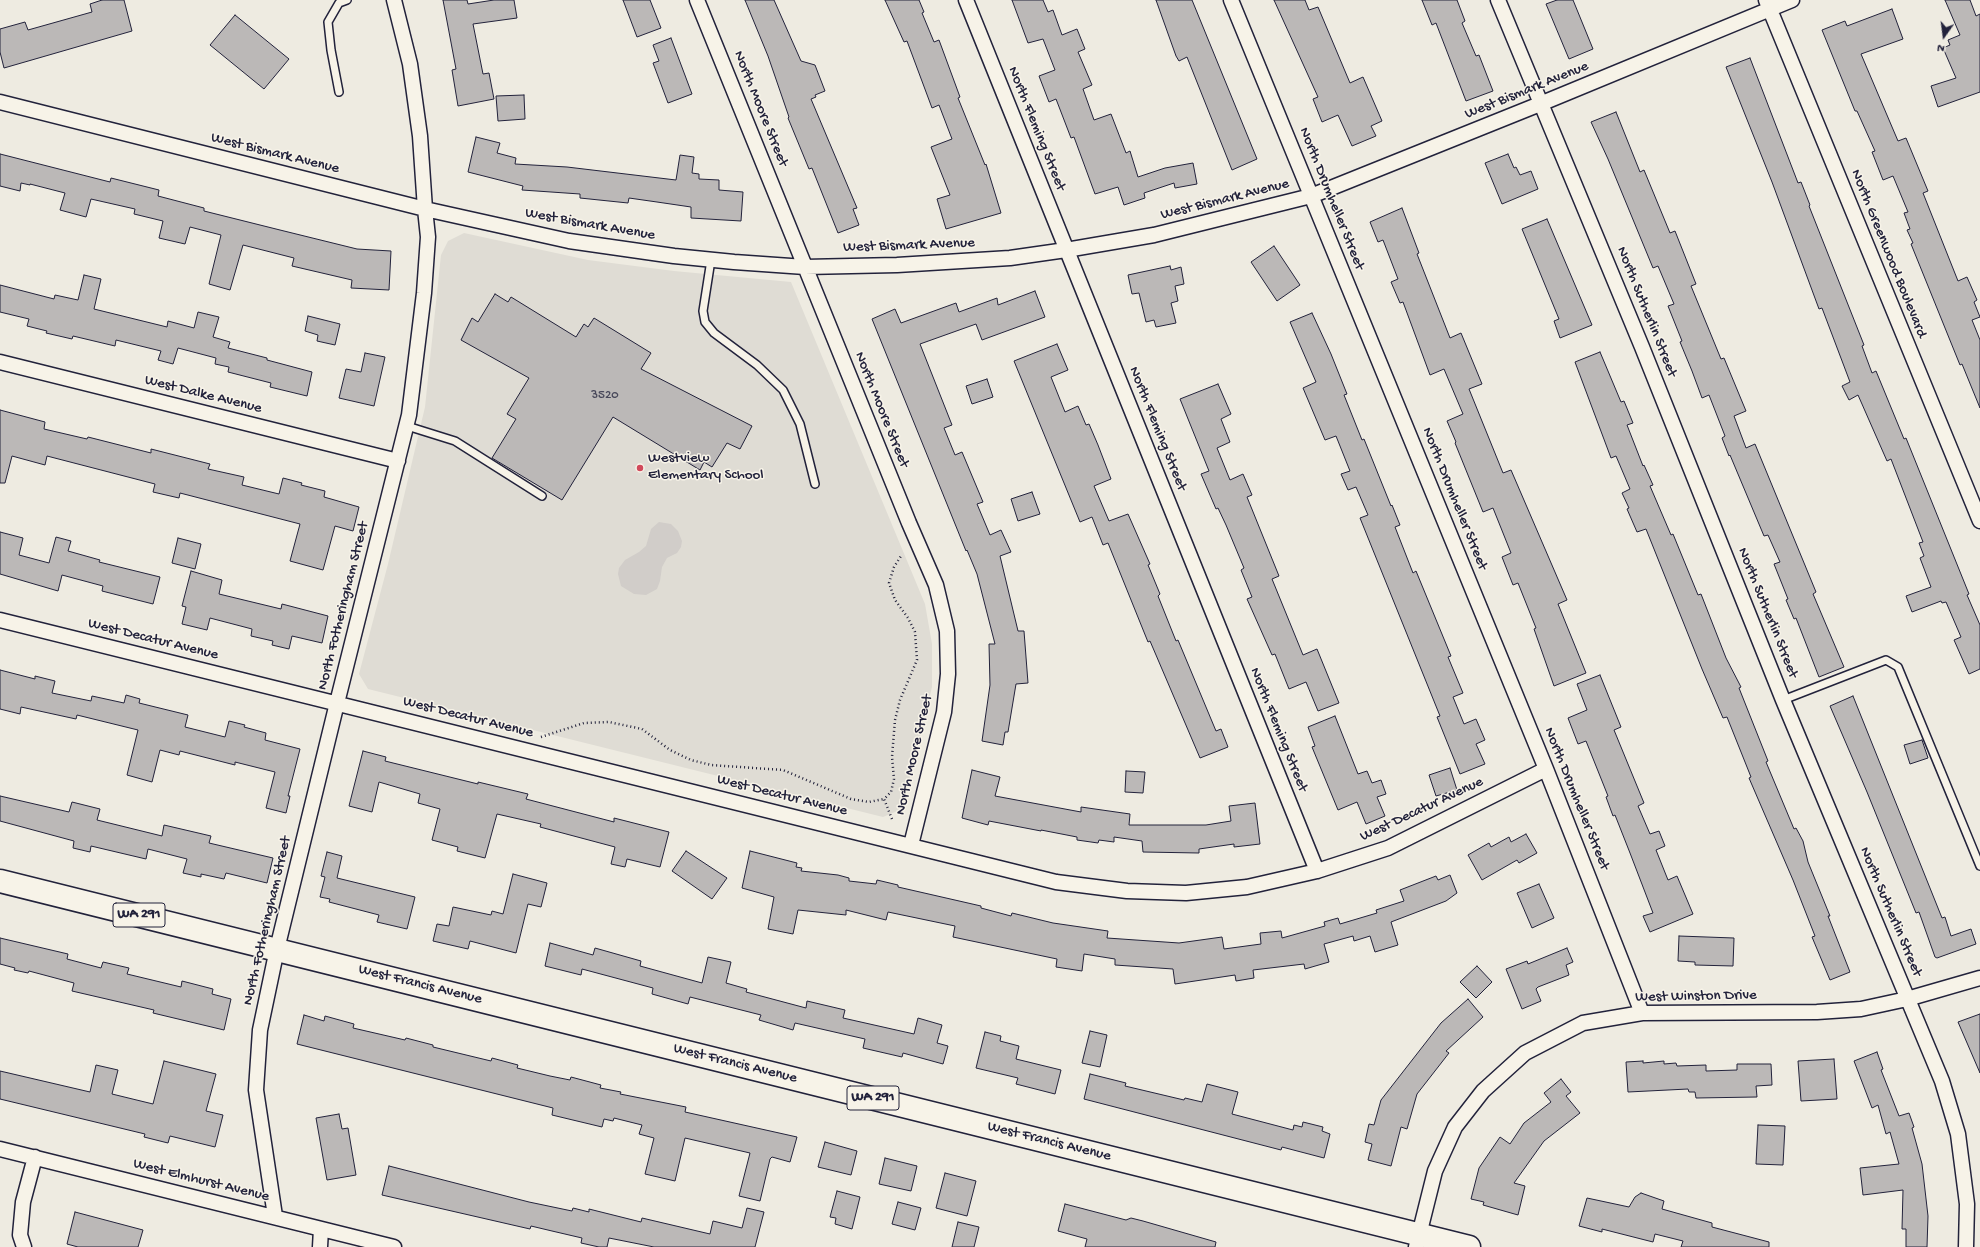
<!DOCTYPE html>
<html>
<head>
<meta charset="utf-8">
<style>
	body { margin:0 }
	#map { position:relative; width:1980px; height:1247px; overflow:hidden; background:#eeebe1; font-family:"Gochi Hand",sans-serif }
	canvas { display:block }
	.north { position:absolute; left:1924px; top:16px; width:40px; height:40px; -webkit-text-stroke:3px #f7f3e8; paint-order:stroke; rotate:194deg; font-size:11px; font-weight:700; line-height:16px; text-align:center; color:#22223b }
	.north::after { content:''; display:block; margin:auto; width:14px; height:18px; background:#22223b; clip-path:polygon(50% 0,100% 100%,50% 72%,0 100%) }
</style>
</head>
<body>
<div id="map">
<canvas width="1980" height="1247"></canvas>
<div class="north">N</div>
</div>
<script>
const g = document.querySelector('canvas').getContext('2d');
g.lineJoin = 'round';
function fillPath(path, color) {
  g.fillStyle = color;
  g.fill(path, 'evenodd');
}
function toPath(rows) {
  const path = new Path2D();
  for (const r of rows) {
    path.moveTo(r[0], r[1]);
    for (let i = 2; i < r.length; i += 2) path.lineTo(r[i], r[i + 1]);
  }
  return path;
}
function strokePath(path, color, width, dash) {
  g.strokeStyle = color;
  g.lineWidth = width;
  g.lineCap = dash ? 'butt' : 'round';
  g.setLineDash(dash || []);
  g.stroke(path);
}
function drawText(font, color, halo, rows, align = 'center') {
  g.font = font + ' "Gochi Hand",sans-serif';
  g.lineWidth = 3;
  g.setLineDash([]);
  g.textBaseline = 'middle';
  g.strokeStyle = halo;
  g.fillStyle = color;
  for (const [text, x, y, turn = 0] of rows) {
    g.save();
    g.translate(x, y);
    g.rotate((+turn || 0) * Math.PI / 180);
    g.textAlign = isNaN(turn) ? turn : align;
    if (halo) g.strokeText(text, 0, 0);
    g.fillText(text, 0, 0);
    g.restore();
  }
}
fillPath(toPath([
	[464,233,588,260,674,271,791,282,925,604,932,644,932,687,902,809,883,817,368,689,359,674,388,564,425,407,441,255,448,241]
]), '#dfdcd4');
fillPath(toPath([
	[659,522,671,524,678,531,682,541,681,547,677,553,667,558,662,567,660,581,657,589,646,595,634,594,621,586,618,574,619,568,625,560,639,552,646,546,651,529]
]), '#d1cdc9');
const building = toPath([
	[102,0,124,0,132,31,4,68,0,52,0,29,25,22,28,30,92,12,90,4,102,0],
	[443,0,467,0,468,4,494,0,514,0,517,18,473,24,483,74,489,73,494,99,458,106,452,70,456,69,443,0],
	[623,0,650,0,661,28,637,37,623,0],
	[745,0,774,0,801,61,815,65,825,91,815,95,816,97,811,99,857,208,853,209,859,225,838,233,812,168,809,169,788,118,789,117,768,56,745,0],
	[885,0,919,0,924,12,922,13,934,42,939,40,960,97,958,98,985,165,986,164,1001,213,946,229,937,199,950,195,931,147,952,139,939,105,932,108,907,41,904,42,885,0],
	[1012,0,1043,0,1048,12,1053,10,1062,35,1077,29,1085,49,1078,52,1092,85,1083,89,1094,120,1111,114,1126,153,1130,151,1138,177,1165,168,1193,163,1197,184,1175,188,1174,183,1144,193,1145,198,1124,205,1118,187,1095,194,1074,137,1071,138,1056,99,1049,102,1039,76,1055,70,1043,39,1028,43,1012,0],
	[1156,0,1192,0,1257,159,1232,170,1187,57,1179,61,1176,56,1156,0],
	[1274,0,1305,0,1309,10,1318,7,1350,83,1363,77,1382,121,1371,126,1376,136,1352,146,1338,115,1322,122,1313,99,1318,97,1274,0],
	[1422,0,1457,0,1465,21,1462,23,1476,56,1479,55,1493,91,1466,101,1436,23,1432,25,1422,0],
	[1557,0,1573,0,1593,49,1569,59,1546,4,1557,0],
	[1945,0,1970,0,1976,16,1980,14,1980,92,1938,107,1931,86,1956,78,1943,48,1950,45,1948,40,1960,35,1945,0],
	[1892,9,1903,39,1861,54,1898,141,1906,138,1928,191,1923,193,1958,281,1967,277,1977,300,1974,302,1980,317,1972,320,1980,340,1980,408,1962,364,1960,365,1911,244,1913,243,1907,230,1910,229,1904,213,1908,212,1893,176,1883,180,1872,152,1875,151,1857,111,1855,111,1822,30,1845,21,1847,26,1892,9],
	[235,15,289,59,264,89,210,45,235,15],
	[671,38,692,94,668,103,653,63,659,61,653,45,671,38],
	[1750,58,1798,183,1801,182,1810,205,1809,206,1864,345,1862,346,1872,373,1876,371,1904,439,1906,438,1969,594,1967,595,1980,625,1980,669,1969,674,1954,640,1961,637,1946,602,1942,603,1941,601,1912,612,1906,596,1931,587,1920,558,1924,556,1919,543,1923,542,1891,459,1887,461,1858,395,1849,400,1842,386,1850,382,1822,308,1819,309,1772,182,1726,67,1750,58],
	[524,95,525,119,498,121,496,96,524,95],
	[1616,112,1640,172,1644,170,1670,233,1675,231,1696,284,1691,286,1721,359,1724,358,1746,411,1734,416,1746,448,1755,444,1816,592,1813,594,1844,667,1819,677,1796,618,1794,619,1786,600,1788,599,1774,564,1780,562,1768,535,1764,536,1730,455,1729,456,1722,438,1725,436,1709,395,1702,398,1692,371,1680,342,1682,341,1668,306,1674,304,1658,266,1653,268,1608,159,1591,122,1616,112],
	[476,137,500,143,497,153,516,158,515,164,567,167,676,180,680,155,694,157,692,173,699,174,699,179,719,180,719,190,743,192,741,221,691,218,691,207,657,202,629,198,628,203,580,198,580,194,522,190,523,186,468,172,476,137],
	[0,154,110,182,111,178,159,190,158,196,204,208,204,211,280,230,357,249,391,251,389,290,351,288,352,280,292,266,294,258,243,245,230,290,209,284,221,235,190,227,185,244,159,238,163,221,134,214,135,209,91,199,86,217,60,210,65,193,30,184,30,185,21,183,20,191,0,186,0,154],
	[1508,154,1514,168,1516,167,1520,175,1531,171,1538,189,1502,204,1485,163,1508,154],
	[1402,208,1419,253,1417,254,1450,338,1461,333,1482,384,1469,389,1503,473,1511,470,1567,600,1558,604,1586,673,1554,686,1534,629,1536,628,1518,583,1513,585,1502,557,1511,553,1493,508,1483,512,1455,443,1456,442,1447,421,1463,414,1444,369,1430,375,1403,302,1400,303,1391,282,1398,279,1383,240,1378,242,1370,222,1402,208],
	[1547,219,1592,325,1560,338,1554,321,1559,319,1522,229,1547,219],
	[1274,246,1300,285,1277,301,1251,262,1274,246],
	[1170,266,1171,270,1181,267,1184,284,1175,286,1178,301,1171,303,1176,323,1156,327,1154,320,1146,322,1139,293,1132,294,1128,275,1170,266],
	[84,275,101,279,94,309,167,327,168,321,194,328,198,312,219,317,213,337,230,342,228,348,267,358,267,360,312,372,307,396,270,387,271,383,228,372,229,367,215,364,216,358,178,348,173,364,158,360,161,351,116,340,115,346,73,336,72,339,46,333,47,331,27,326,29,319,0,312,0,285,54,299,55,295,78,300,84,275],
	[1035,291,1045,317,982,340,976,324,920,344,952,425,944,428,955,455,962,452,983,502,977,504,990,535,1001,530,1011,552,1000,556,1018,631,1024,631,1028,683,1016,684,1008,732,1005,732,1003,745,982,741,990,685,989,644,995,644,977,574,967,550,966,551,872,319,895,309,901,323,956,303,959,312,997,298,998,305,1035,291],
	[495,294,508,302,511,297,576,337,584,324,588,327,594,318,651,353,641,369,752,426,740,449,727,443,712,467,704,462,700,470,613,417,562,500,492,458,516,419,507,414,529,378,461,340,472,318,478,322,495,294],
	[1312,313,1331,354,1347,394,1344,395,1362,440,1364,439,1391,506,1392,505,1400,525,1395,527,1413,573,1416,571,1451,656,1448,657,1463,693,1453,697,1464,724,1476,719,1485,740,1476,744,1485,764,1460,774,1437,717,1440,716,1360,518,1368,515,1356,487,1348,490,1341,474,1350,471,1336,436,1325,440,1303,388,1316,382,1290,322,1312,313],
	[308,316,340,324,335,345,317,341,318,335,305,331,308,316],
	[1057,344,1068,370,1051,377,1065,412,1078,406,1086,425,1089,424,1098,445,1111,479,1094,486,1109,521,1128,514,1150,564,1148,565,1160,594,1158,596,1176,641,1178,640,1216,731,1221,729,1228,747,1200,758,1150,641,1148,642,1108,543,1103,545,1092,517,1080,522,1014,361,1057,344],
	[1600,352,1621,402,1624,401,1633,423,1627,425,1643,466,1644,465,1653,485,1650,486,1671,535,1673,534,1698,595,1701,594,1726,658,1741,687,1739,688,1768,761,1766,762,1794,829,1796,828,1803,841,1808,862,1830,916,1828,916,1850,972,1830,980,1812,937,1815,936,1793,880,1749,778,1751,777,1727,717,1723,718,1702,669,1646,529,1637,532,1627,509,1629,508,1622,493,1630,489,1616,456,1611,458,1575,362,1600,352],
	[365,353,385,357,374,406,339,398,346,369,361,372,365,353],
	[987,379,993,397,972,404,966,386,987,379],
	[1218,384,1231,414,1221,419,1230,442,1217,448,1230,480,1243,474,1252,495,1247,497,1279,576,1272,579,1303,655,1317,649,1339,703,1318,711,1306,682,1289,689,1275,654,1272,655,1247,599,1252,597,1241,570,1244,568,1226,525,1218,508,1216,509,1201,474,1209,471,1180,399,1218,384],
	[0,410,45,422,44,429,87,439,88,437,151,453,151,449,210,464,208,469,244,477,242,485,279,494,283,478,302,483,301,485,325,491,324,497,359,507,353,531,335,526,323,570,290,561,300,524,180,493,179,498,153,492,155,484,47,456,45,465,12,456,5,483,0,483,0,410],
	[1032,492,1040,514,1018,521,1011,499,1032,492],
	[0,532,23,538,19,555,49,563,56,537,71,541,68,551,100,560,99,562,160,577,153,604,102,591,103,586,62,575,58,591,0,574,0,532],
	[178,538,201,544,195,569,172,563,178,538],
	[191,571,222,580,219,594,281,609,282,604,328,616,322,643,292,636,289,649,272,645,273,641,251,636,252,629,210,618,207,630,182,624,186,607,182,606,191,571],
	[0,670,35,679,35,676,55,681,52,693,91,701,92,696,124,703,126,695,140,699,139,703,188,715,185,727,225,737,229,721,245,725,244,727,266,733,265,740,300,749,288,796,290,796,286,813,266,808,275,772,235,762,235,765,180,751,179,755,160,750,152,782,127,775,138,730,77,715,76,719,21,707,20,714,0,709,0,670],
	[1600,675,1621,727,1614,730,1644,803,1638,806,1650,834,1659,831,1665,846,1656,850,1668,880,1677,876,1693,914,1650,932,1643,916,1653,913,1630,853,1615,815,1613,816,1606,797,1608,796,1586,741,1578,744,1568,718,1587,710,1577,684,1600,675],
	[1853,696,1942,918,1945,917,1951,936,1971,929,1976,944,1937,958,1935,957,1919,912,1916,913,1867,792,1830,706,1853,696],
	[1335,716,1358,774,1367,771,1372,783,1381,780,1386,794,1377,797,1385,816,1366,824,1357,802,1338,810,1312,747,1315,746,1308,727,1335,716],
	[1922,740,1928,758,1910,764,1904,745,1922,740],
	[363,751,386,757,385,761,478,784,478,782,528,794,526,799,614,822,614,818,669,832,660,867,627,859,625,867,611,864,615,847,540,827,541,824,497,814,485,858,457,851,458,847,432,840,440,809,418,803,420,794,379,782,372,812,349,806,363,751],
	[1450,768,1457,790,1436,796,1429,775,1450,768],
	[972,770,1000,777,995,796,1081,812,1081,807,1130,814,1129,825,1206,825,1231,821,1229,806,1255,803,1260,844,1234,847,1234,844,1199,849,1199,853,1143,852,1142,841,1114,837,1114,842,1099,840,1098,843,1077,840,1077,837,1041,830,1041,831,989,821,988,825,962,818,972,770],
	[1126,771,1145,772,1143,793,1125,792,1126,771],
	[0,796,69,812,72,802,100,809,97,820,162,836,164,825,211,836,209,843,273,858,267,883,226,873,224,879,201,874,201,877,183,873,187,859,148,849,146,859,91,846,90,852,73,848,74,841,0,821,0,796],
	[1526,834,1537,853,1519,863,1517,860,1482,880,1468,855,1489,843,1491,847,1509,837,1511,842,1526,834],
	[686,851,727,878,712,899,672,871,686,851],
	[750,851,797,863,796,867,802,868,801,871,838,875,849,878,849,881,876,884,877,880,898,885,898,887,981,906,981,908,1011,916,1012,913,1053,923,1108,931,1107,938,1179,943,1222,937,1224,949,1261,944,1260,933,1281,931,1282,938,1325,926,1324,922,1338,918,1340,924,1377,913,1376,910,1404,901,1400,890,1436,876,1438,880,1450,875,1457,893,1446,901,1391,922,1398,945,1375,952,1370,936,1354,941,1353,936,1324,944,1329,962,1305,969,1304,964,1253,970,1254,978,1236,981,1235,975,1175,984,1173,969,1115,965,1115,959,1084,954,1082,971,1056,967,1057,959,953,937,955,926,888,912,886,920,846,910,846,915,798,910,793,934,768,929,774,897,742,888,750,851],
	[327,852,342,856,337,878,415,897,407,929,377,922,379,915,329,902,330,899,320,897,325,877,321,876,327,852],
	[513,874,547,883,541,907,528,904,516,953,470,941,468,949,433,941,437,924,449,926,453,907,491,915,492,911,503,914,513,874],
	[1539,884,1554,918,1532,928,1517,893,1539,884],
	[1679,936,1734,938,1733,966,1695,965,1695,962,1678,961,1679,936],
	[0,938,68,954,67,959,101,968,103,962,129,968,127,974,181,987,182,981,213,989,212,994,231,999,224,1030,153,1013,154,1010,72,991,74,983,29,971,28,973,14,970,15,968,0,964,0,938],
	[550,943,593,955,595,948,641,961,640,966,702,983,708,957,731,962,726,983,747,989,746,992,806,1008,807,1001,845,1010,843,1018,914,1034,918,1018,942,1025,937,1043,948,1046,943,1064,903,1053,902,1057,863,1048,865,1039,795,1023,793,1030,759,1020,761,1015,690,997,688,1004,652,994,653,988,582,969,581,975,545,966,550,943],
	[1567,948,1573,962,1566,965,1569,975,1538,987,1536,989,1541,1001,1522,1009,1506,969,1527,961,1528,964,1567,948],
	[1477,966,1492,982,1476,998,1460,982,1477,966],
	[1468,999,1483,1017,1446,1051,1449,1053,1417,1094,1407,1129,1401,1127,1391,1166,1368,1160,1372,1144,1365,1142,1369,1124,1374,1125,1381,1100,1441,1023,1468,999],
	[1980,1014,1980,1073,1958,1022,1980,1014],
	[304,1015,324,1021,325,1016,354,1024,353,1028,405,1040,406,1038,433,1045,433,1047,491,1061,492,1058,518,1065,517,1068,550,1076,570,1080,571,1077,601,1085,600,1088,621,1092,620,1094,686,1107,685,1112,797,1137,790,1162,772,1157,770,1159,760,1201,739,1196,750,1153,685,1138,675,1181,645,1174,654,1138,639,1134,642,1125,614,1118,613,1121,604,1119,602,1127,552,1115,553,1108,297,1044,304,1015],
	[1090,1031,1107,1035,1100,1067,1082,1063,1090,1031],
	[985,1032,1001,1036,1000,1041,1019,1046,1016,1059,1061,1070,1055,1094,1016,1084,1018,1078,976,1068,985,1032],
	[1877,1052,1883,1069,1881,1070,1899,1116,1909,1113,1914,1127,1912,1128,1922,1164,1928,1216,1927,1247,1906,1247,1906,1229,1902,1229,1903,1190,1863,1195,1860,1168,1899,1164,1890,1132,1886,1134,1878,1105,1872,1108,1854,1061,1877,1052],
	[1834,1059,1837,1099,1801,1101,1798,1061,1834,1059],
	[164,1061,216,1074,206,1111,223,1115,215,1147,170,1136,168,1143,144,1137,145,1134,0,1099,0,1071,90,1092,96,1065,118,1070,112,1094,153,1104,164,1061],
	[1643,1061,1643,1063,1664,1061,1664,1064,1676,1063,1677,1066,1706,1065,1706,1071,1737,1070,1737,1064,1771,1064,1772,1085,1756,1086,1757,1097,1696,1098,1695,1092,1689,1092,1688,1089,1628,1092,1626,1062,1643,1061],
	[1090,1074,1126,1083,1125,1086,1184,1100,1185,1098,1202,1102,1207,1084,1238,1092,1232,1114,1293,1130,1294,1125,1302,1127,1303,1122,1323,1127,1322,1131,1330,1134,1324,1158,1282,1147,1281,1150,1084,1099,1090,1074],
	[1561,1079,1571,1092,1566,1096,1580,1113,1544,1141,1514,1183,1525,1186,1518,1215,1483,1205,1484,1202,1471,1199,1479,1168,1500,1137,1510,1144,1524,1123,1551,1102,1544,1093,1561,1079],
	[339,1114,342,1129,348,1128,356,1175,327,1180,316,1118,339,1114],
	[1758,1125,1785,1126,1783,1165,1756,1164,1758,1125],
	[825,1142,857,1151,851,1175,818,1167,825,1142],
	[885,1158,917,1166,911,1191,879,1184,885,1158],
	[389,1166,529,1202,572,1211,573,1208,589,1212,589,1209,641,1222,642,1218,710,1234,713,1221,742,1228,747,1208,764,1212,755,1247,654,1247,609,1238,607,1247,599,1247,581,1243,582,1238,552,1231,531,1226,530,1229,382,1195,389,1166],
	[945,1173,976,1181,967,1216,936,1208,945,1173],
	[837,1191,860,1197,852,1229,835,1224,836,1218,830,1217,837,1191],
	[1641,1193,1664,1201,1662,1209,1712,1223,1712,1227,1769,1242,1769,1247,1681,1247,1683,1241,1655,1234,1653,1242,1602,1229,1602,1232,1579,1226,1587,1198,1629,1207,1635,1197,1641,1193],
	[898,1202,921,1208,915,1230,892,1224,898,1202],
	[1065,1204,1126,1220,1131,1218,1143,1221,1216,1242,1215,1247,1085,1247,1087,1239,1058,1231,1065,1204],
	[75,1212,143,1230,138,1247,78,1247,67,1244,75,1212],
	[958,1222,979,1227,974,1247,952,1247,958,1222]
]);
fillPath(building, '#bbb8b7');
strokePath(building, '#22223b', 1);
const service = toPath([
	[339,92,331,50,328,22,339,3,347,0],
	[711,260,703,311,705,322,714,333,757,365,783,390,800,424,815,484],
	[407,426,455,441,542,496],
	[1783,700,1886,660,1898,667,1980,866]
]);
const minor = toPath([
	[697,0,909,523,936,585,947,631,948,674,944,712,911,845],
	[966,0,1317,871],
	[1231,0,1546,769,1642,1013],
	[1498,0,1642,347,1783,700,1942,1081,1958,1134,1967,1204,1966,1247],
	[1766,0,1980,521],
	[0,102,425,209,569,241,674,256,734,262,805,267,897,265,1010,258,1066,250,1154,235,1311,196,1540,104,1792,0],
	[0,362,398,461],
	[0,620,1056,882,1127,891,1186,893,1247,887,1317,871,1388,848,1546,769],
	[0,1149,394,1247],
	[275,1216,256,1090,260,1030,277,949,337,703,409,415,424,293,428,237,425,209,420,136,410,64,394,0],
	[24,1247,20,1235,23,1202,35,1157],
	[320,1247,321,1229],
	[1416,1247,1435,1171,1455,1127,1483,1091,1525,1053,1583,1023,1642,1013,1817,1012,1861,1009,1907,999,1980,978]
]);
const primary = toPath([
	[0,881,1469,1247]
]);
strokePath(service, '#22223b', 10);
strokePath(minor, '#22223b', 17);
strokePath(primary, '#22223b', 25);
strokePath(toPath([
	[541,737,584,723,609,722,642,729,670,750,691,760,711,765,783,770,851,799,869,802,884,799],
	[892,819,884,799,891,792,894,779,892,757,895,720,900,700,917,660,915,632,908,618,895,600,889,583,894,567,901,556]
]), '#22223b', 2.5, [1, 3]);
strokePath(service, '#f7f3e8', 7);
strokePath(minor, '#f7f3e8', 14);
strokePath(primary, '#f7f3e8', 22);
for (const [x, y, r, color] of [
	[640,468,4,"#d1495b"]
]) {
  const dot = new Path2D();
  dot.arc(x, y, r, 0, 2 * Math.PI);
  g.fillStyle = color;
  g.fill(dot);
  strokePath(dot, '#f7f3e8', 1.5);
}
drawText('13px', '#48485a', null, [
	["3520",605,396]
]);
for (const [x, y, w] of [
	[139,915,52],
	[873,1098,52]
]) {
  const box = new Path2D();
  box.roundRect(x - w / 2, y - 12, w, 24, 3);
  g.fillStyle = '#f7f3e8';
  g.fill(box);
  strokePath(box, '#22223b', 1);
}
drawText('bold 14px', '#22223b', null, [
	["WA 291",139,915],
	["WA 291",873,1098]
]);
drawText('15px', '#22223b', '#f7f3e8', [
	["West Bismark Avenue",1527,91,-22],
	["North Moore Street",760,109,68],
	["North Fleming Street",1036,129,68],
	["West Bismark Avenue",275,154,14],
	["North Drumheller Street",1331,199,68],
	["West Bismark Avenue",1225,200,-14],
	["West Bismark Avenue",590,225,10],
	["West Bismark Avenue",909,246,-2],
	["North Greenwood Boulevard",1888,254,68],
	["North Sutherlin Street",1646,312,68],
	["West Dalke Avenue",203,395,14],
	["North Moore Street",881,410,68],
	["North Fleming Street",1157,429,68],
	["North Drumheller Street",1454,499,68],
	["North Fotheringham Street",344,606,-76],
	["North Sutherlin Street",1767,613,68],
	["West Decatur Avenue",153,640,14],
	["West Decatur Avenue",468,718,14],
	["North Fleming Street",1278,730,68],
	["North Moore Street",915,755,-77],
	["West Decatur Avenue",782,796,14],
	["North Drumheller Street",1576,799,68],
	["West Decatur Avenue",1422,810,-25],
	["North Sutherlin Street",1890,912,67],
	["North Fotheringham Street",268,921,-77],
	["West Francis Avenue",420,985,14],
	["West Winston Drive",1696,997,-1],
	["West Francis Avenue",735,1064,14],
	["West Francis Avenue",1049,1142,14],
	["West Elmhurst Avenue",201,1181,14]
]);
drawText('15px', '#22223b', '#f7f3e8', [
	["Westview",648,459],
	["Elementary School",648,476]
], 'left');
</script>
</body>
</html>
